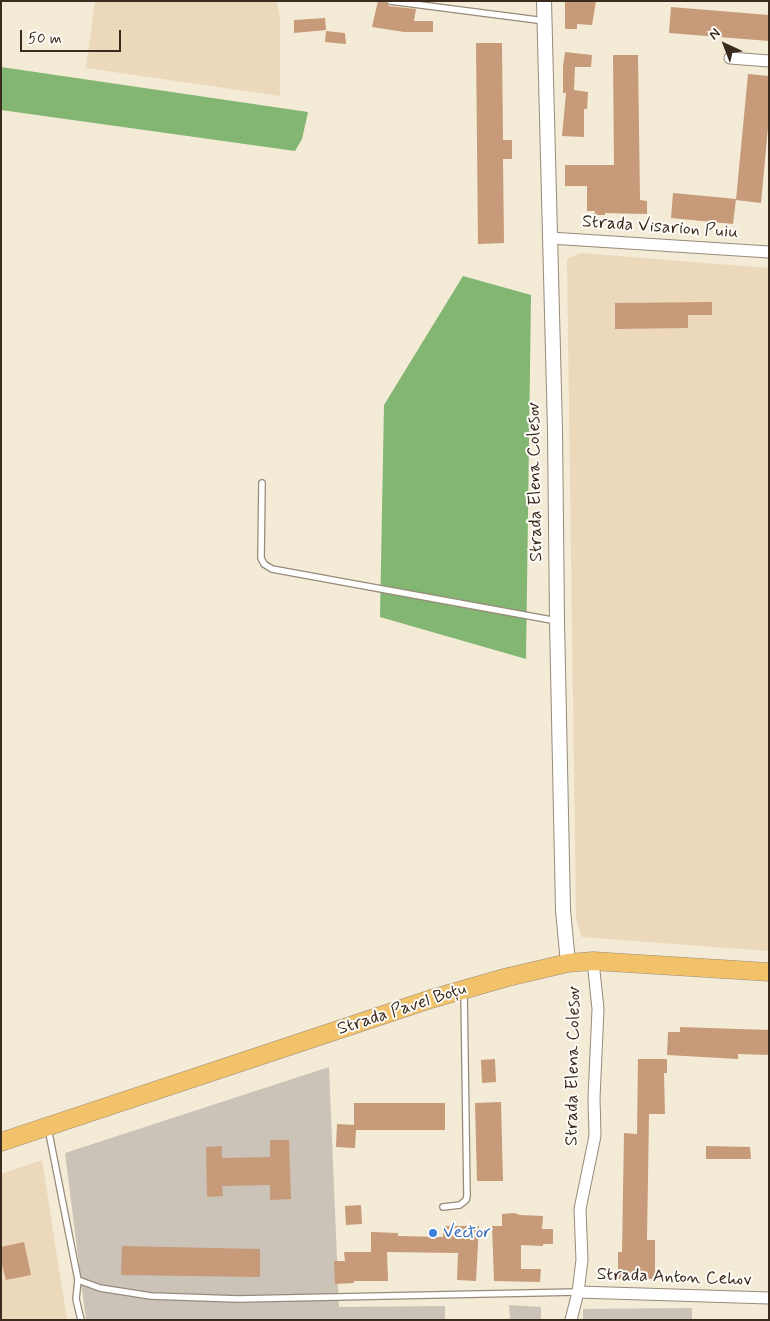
<!DOCTYPE html>
<html>
<head>
<meta charset="utf-8">
<style>
	body { margin:0 }
	#map { position:relative; width:770px; height:1321px; overflow:hidden; background:#f3ebd5; font-family:Mynerve,sans-serif }
	canvas { display:block }
	.frame { position:absolute; inset:0; border:2px solid #3b2a1e; pointer-events:none }
	.north { position:absolute; left:700px; top:20px; width:50px; height:50px; -webkit-text-stroke:4px #fdfcf7; paint-order:stroke; rotate:317deg; font-size:14px; font-weight:700; line-height:20px; text-align:center; color:#3b2a1e }
	.north::after { content:''; display:block; margin:auto; width:18px; height:22px; background:#3b2a1e; clip-path:polygon(50% 0,100% 100%,50% 72%,0 100%) }
	.scale { position:absolute; left:20px; top:30px; width:101px; height:22px; box-sizing:border-box; border:2px solid #3b2a1e; border-top:0; padding-left:6px; font-size:15px; line-height:18px; white-space:nowrap; color:#3b2a1e; -webkit-text-stroke:4px #fdfcf7; paint-order:stroke }
</style>
</head>
<body>
<div id="map">
<canvas width="770" height="1321"></canvas>
<div class="frame"></div>
<div class="north">N</div>
<div class="scale">50 m</div>
</div>
<script>
const g = document.querySelector('canvas').getContext('2d');
g.lineJoin = 'round';
function fillPath(path, color) {
  g.fillStyle = color;
  g.fill(path, 'evenodd');
}
function toPath(rows) {
  const path = new Path2D();
  for (const r of rows) {
    path.moveTo(r[0], r[1]);
    for (let i = 2; i < r.length; i += 2) path.lineTo(r[i], r[i + 1]);
  }
  return path;
}
function strokePath(path, color, width, dash) {
  g.strokeStyle = color;
  g.lineWidth = width;
  g.lineCap = dash ? 'butt' : 'round';
  g.setLineDash(dash || []);
  g.stroke(path);
}
function drawText(font, color, halo, rows, align = 'center') {
  g.font = font + ' Mynerve,sans-serif';
  g.lineWidth = 4;
  g.setLineDash([]);
  g.textBaseline = 'middle';
  g.strokeStyle = halo;
  g.fillStyle = color;
  for (const [text, x, y, turn = 0] of rows) {
    g.save();
    g.translate(x, y);
    g.rotate((+turn || 0) * Math.PI / 180);
    g.textAlign = isNaN(turn) ? turn : align;
    if (halo) g.strokeText(text, 0, 0);
    g.fillText(text, 0, 0);
    g.restore();
  }
}
fillPath(toPath([
	[95,1,277,1,280,19,280,96,86,68],
	[580,253,769,268,769,951,582,937,576,919,567,259],
	[42,1160,67,1320,1,1320,1,1174]
]), '#ecd8ba');
fillPath(toPath([
	[329,1067,339,1307,445,1306,445,1320,86,1320,65,1153],
	[509,1305,541,1307,541,1320,510,1320],
	[692,1308,692,1320,583,1320,583,1309]
]), '#cbc3b8');
fillPath(toPath([
	[1,67,308,112,302,139,295,151,1,110],
	[463,276,531,295,526,659,380,617,384,405]
]), '#82b672');
fillPath(toPath([
	[378,1,385,1,389,6,416,9,414,21,433,21,433,32,404,32,372,27],
	[565,1,596,1,592,25,577,24,577,29,565,29],
	[671,7,769,15,769,41,669,33],
	[325,18,326,30,294,33,294,20],
	[326,31,345,33,346,44,325,42],
	[476,43,502,43,503,140,512,140,512,159,503,159,504,243,478,244],
	[565,52,592,55,591,67,575,67,574,90,588,92,587,109,584,109,584,137,562,136,566,93,563,93,563,66],
	[613,55,638,55,640,200,647,201,647,214,605,213,605,215,594,215,595,211,587,211,587,186,565,186,565,165,614,165],
	[748,74,769,76,769,117,761,203,736,200],
	[673,193,736,199,733,224,671,218],
	[712,302,712,315,688,315,688,328,615,329,615,303],
	[680,1027,769,1030,769,1055,738,1054,738,1059,667,1055,668,1032,680,1032],
	[495,1059,496,1082,482,1083,481,1060],
	[638,1059,667,1059,667,1073,664,1073,665,1114,649,1114,647,1240,655,1240,655,1279,618,1279,618,1252,622,1252,624,1133,637,1134],
	[501,1102,503,1181,477,1181,475,1103],
	[354,1103,445,1103,445,1130,356,1130,355,1148,336,1147,337,1124,354,1125],
	[270,1140,289,1140,291,1199,270,1200,270,1185,222,1186,223,1196,207,1197,206,1147,222,1146,222,1158,270,1157],
	[706,1146,750,1147,751,1159,706,1159],
	[361,1205,362,1224,346,1225,345,1206],
	[514,1213,520,1215,543,1216,542,1229,553,1229,553,1244,543,1244,543,1246,521,1245,521,1269,541,1269,540,1282,494,1281,492,1226,502,1226,502,1214],
	[443,1226,479,1226,476,1281,457,1280,458,1253,387,1252,388,1281,354,1281,354,1283,335,1284,334,1261,345,1261,344,1252,371,1252,371,1232,398,1233,398,1236,443,1237],
	[24,1242,31,1275,6,1280,1,1261,1,1247],
	[122,1246,260,1249,260,1277,121,1275]
]), '#c79a7a');
const service = toPath([
	[390,1,545,21],
	[262,483,261,558,264,564,272,569,557,621],
	[48,1128,78,1280,76,1299,81,1320],
	[443,1207,460,1205,466,1200,467,1196,464,991],
	[78,1280,100,1288,151,1296,238,1299,578,1292]
]);
const minor = toPath([
	[730,58,769,61],
	[550,238,769,252],
	[578,1292,769,1298],
	[571,1320,578,1292,582,1260,580,1209,595,1136,594,1098,598,1009,593,961]
]);
const tertiary = toPath([
	[544,1,555,430,557,621,563,910,568,963]
]);
const primary = toPath([
	[1,1142,431,999,508,977,568,963,593,961,769,972]
]);
strokePath(service, '#978a7a', 8);
strokePath(minor, '#978a7a', 13);
strokePath(tertiary, '#978a7a', 16);
strokePath(primary, '#978a7a', 19);
strokePath(service, '#fff', 5.5);
strokePath(minor, '#fff', 11);
strokePath(tertiary, '#fff', 14);
strokePath(primary, '#f2c26a', 18);
for (const [x, y, r, color] of [
	[433,1233,5,"#3f7fe0"]
]) {
  const dot = new Path2D();
  dot.arc(x, y, r, 0, 2 * Math.PI);
  g.fillStyle = color;
  g.fill(dot);
  strokePath(dot, '#fdfcf7', 2);
}
drawText('18px', '#3b2a1e', '#fdfcf7', [
	["Strada Visarion Puiu",660,228,4],
	["Strada Elena Colesov",536,482,-91],
	["Strada Pavel Boțu",402,1010,-18],
	["Strada Elena Colesov",574,1066,-89],
	["Strada Anton Cehov",674,1278,2]
]);
drawText('18px', '#366cbe', '#fdfcf7', [
	["Vector",443,1233]
], 'left');
</script>
</body>
</html>
